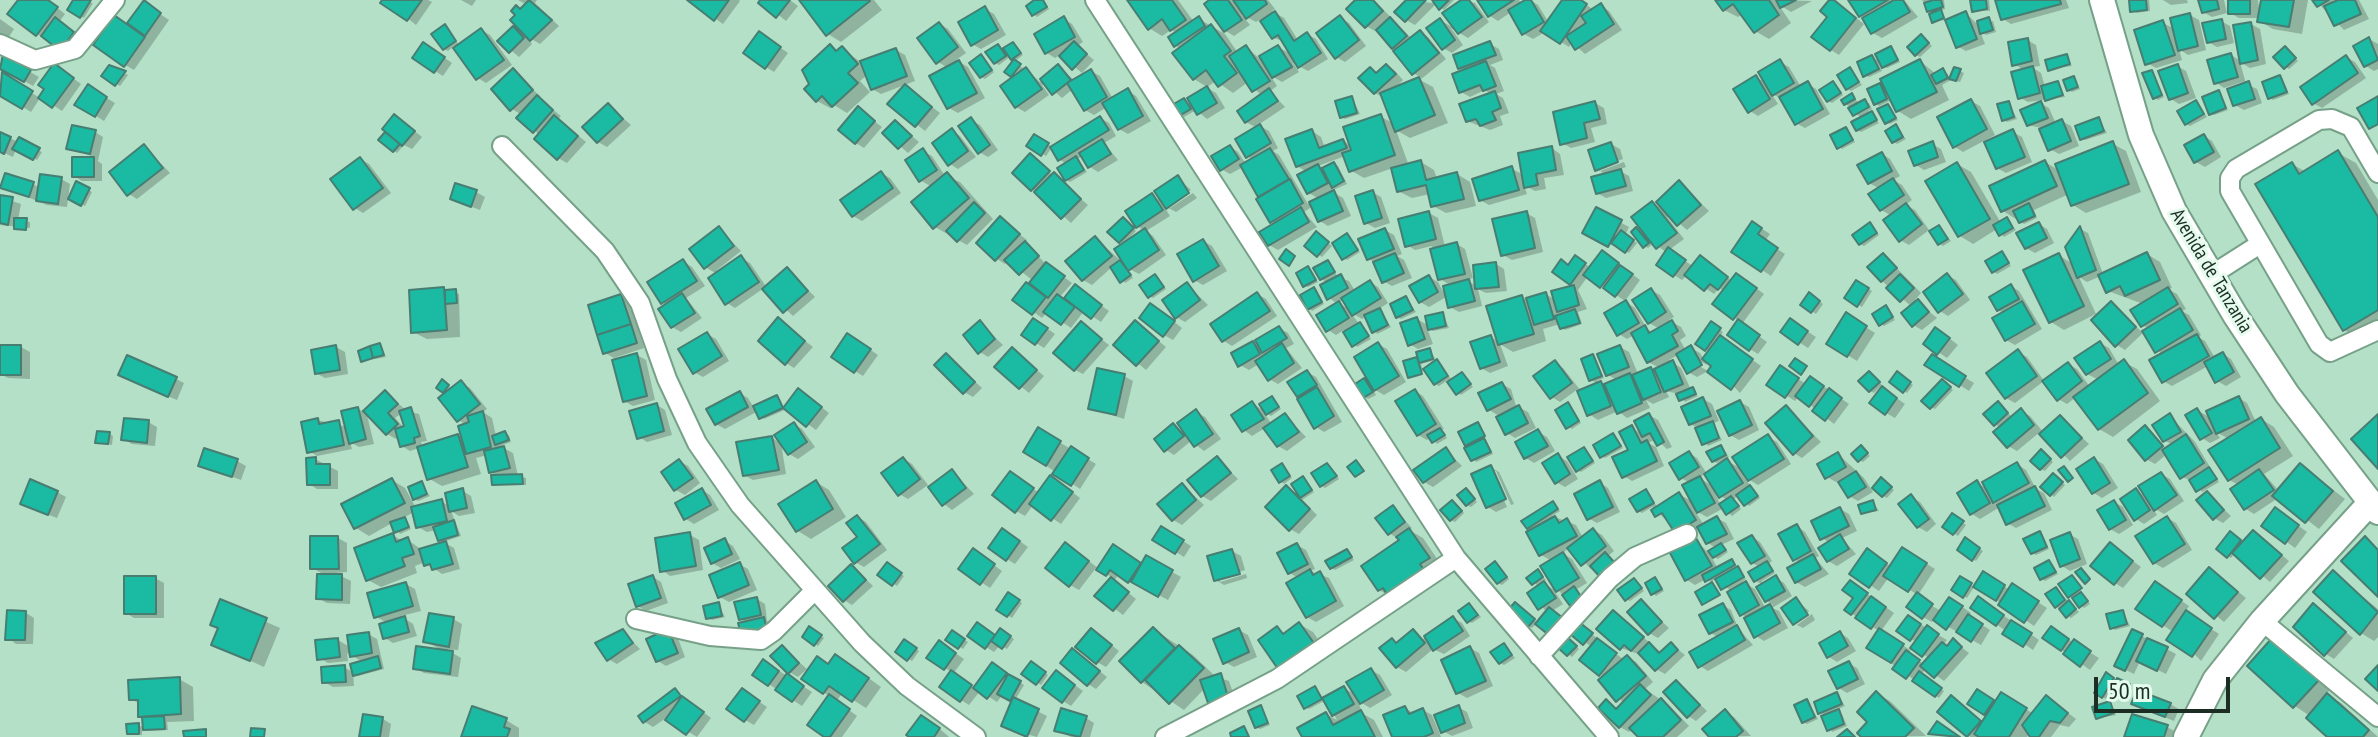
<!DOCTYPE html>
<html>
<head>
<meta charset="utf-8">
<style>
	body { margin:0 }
	#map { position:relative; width:2378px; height:737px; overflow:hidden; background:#b3e0c6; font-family:"PT Sans Narrow",sans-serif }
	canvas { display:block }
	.scale { position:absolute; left:2094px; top:677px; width:136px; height:36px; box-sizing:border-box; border:4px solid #1c2e24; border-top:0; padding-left:10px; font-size:24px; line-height:28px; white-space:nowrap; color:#1c2e24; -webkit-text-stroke:6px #e4fbed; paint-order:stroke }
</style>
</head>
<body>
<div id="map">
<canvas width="2378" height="737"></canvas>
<div class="scale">50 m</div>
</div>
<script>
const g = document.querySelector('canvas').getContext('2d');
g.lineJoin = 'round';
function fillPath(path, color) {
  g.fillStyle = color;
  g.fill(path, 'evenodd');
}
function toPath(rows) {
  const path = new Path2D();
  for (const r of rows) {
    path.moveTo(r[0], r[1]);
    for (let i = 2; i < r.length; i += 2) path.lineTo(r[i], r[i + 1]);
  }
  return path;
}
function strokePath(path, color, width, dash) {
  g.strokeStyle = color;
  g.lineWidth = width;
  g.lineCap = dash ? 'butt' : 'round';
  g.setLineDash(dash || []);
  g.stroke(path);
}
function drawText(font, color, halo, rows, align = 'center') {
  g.font = font + ' "PT Sans Narrow",sans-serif';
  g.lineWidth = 6;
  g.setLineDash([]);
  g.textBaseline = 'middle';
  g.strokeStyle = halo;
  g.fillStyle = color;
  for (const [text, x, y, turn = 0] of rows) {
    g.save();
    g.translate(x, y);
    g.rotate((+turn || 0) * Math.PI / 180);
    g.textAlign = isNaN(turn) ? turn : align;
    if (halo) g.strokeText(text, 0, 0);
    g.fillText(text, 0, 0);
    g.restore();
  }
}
fillPath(toPath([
	[20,0,47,0,65,14,59,22,82,38,70,54,37,34],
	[75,0,93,3,84,18,69,10],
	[385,0,428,0,432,2,416,25],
	[461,0,476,0,472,6],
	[518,0,537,0,535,3,559,26,540,44,526,36,532,44,519,57,500,41,513,28,527,36,521,10,527,5],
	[690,0,739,0,740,1,723,24],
	[760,0,790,0,798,6,786,21],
	[801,0,874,0,882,10,841,42,828,34],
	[1038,0,1044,0,1049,9,1037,17,1034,14],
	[1130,0,1178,0,1194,22,1199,19,1225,34,1238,53,1246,47,1259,58,1278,47,1293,55,1284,41,1273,38,1261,19,1256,22,1241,14,1250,25,1234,36,1226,31,1213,0,1268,0,1275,9,1272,11,1284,18,1298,40,1307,34,1316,39,1328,59,1308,71,1293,63,1299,72,1282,82,1270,75,1277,86,1270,91,1285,107,1258,125,1269,131,1278,148,1273,151,1279,155,1308,204,1319,199,1309,193,1307,172,1297,166,1312,131,1321,137,1325,148,1343,141,1352,146,1380,116,1394,124,1384,98,1375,93,1370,69,1379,74,1387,66,1395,71,1403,80,1393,90,1422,78,1413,73,1377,29,1375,31,1366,26,1358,0,1374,0,1412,39,1420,32,1428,37,1446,59,1420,80,1433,87,1448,123,1410,138,1396,130,1409,166,1421,162,1434,170,1437,179,1457,174,1470,182,1476,206,1446,213,1433,206,1430,194,1412,198,1398,191,1393,168,1364,178,1350,170,1345,156,1318,166,1323,170,1334,164,1338,166,1347,184,1331,191,1343,198,1351,216,1328,226,1320,221,1313,206,1304,212,1317,227,1278,250,1269,245,1276,224,1271,221,1243,167,1230,174,1221,169,1230,147,1238,152,1246,164,1254,160,1247,156,1257,128,1246,122,1262,96,1248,82,1233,93,1216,81,1207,87,1194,79,1181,49,1175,45,1177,33,1171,30,1162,36,1149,28],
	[1407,0,1432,3,1435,0,1454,0,1444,10,1436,4,1415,25,1406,20],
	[1463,0,1475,3,1489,22,1468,38,1451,28,1463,45,1452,53,1443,48,1440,20,1457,30],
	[1479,0,1519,0,1522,4,1530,0,1538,5,1549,23,1564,0,1579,0,1594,10,1601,6,1609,11,1622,30,1585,54,1572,42,1569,47,1545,32,1533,39,1524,34,1511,12,1498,21,1490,16],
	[1717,0,1775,0,1778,4,1779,0,1812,1,1791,12,1778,4,1791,23,1769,39,1755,31,1743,14,1738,17,1724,10],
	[1851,0,1904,0,1918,17,1882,38,1873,33],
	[1922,0,1944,0,1945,9,1939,11,1947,20,1934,21,1934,14],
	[1972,0,1989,0,1990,11,1974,10],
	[2002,0,2066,0,2069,8,2011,24,2003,19],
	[2131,0,2149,0,2150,11,2136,13],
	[2163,0,2187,0,2188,3,2171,5],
	[2200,0,2224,0,2227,13,2212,17,2203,12],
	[2230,0,2258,0,2260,15,2263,0,2308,0,2302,34,2273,29,2259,21,2260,18,2239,18,2230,13],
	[2315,0,2359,0,2369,19,2344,30],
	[144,3,169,20,134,70,125,65,128,26],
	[1840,5,1864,24,1839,55,1831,50,1830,17],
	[985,9,994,14,1006,35,981,49,972,44],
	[1966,13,1976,23,1993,21,1996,32,1986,35,1980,31,1985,44,1966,51,1957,46],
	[2190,15,2199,20,2206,50,2188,55,2179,49,2182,60,2156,68,2147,63,2163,23,2175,29],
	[1340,18,1349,23,1366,46,1345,62,1336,57],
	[0,19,14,29,7,40,0,36],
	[1064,19,1072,24,1083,42,1077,46,1094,60,1082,73,1060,55,1055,58,1047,53],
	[2221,21,2230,26,2234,43,2217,47,2208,42],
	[940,24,948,29,966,53,956,60,968,67,985,98,958,113,949,108,932,77,948,68,938,62],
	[2251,24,2260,29,2266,64,2250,68,2240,62,2246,84,2257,89,2262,103,2244,110,2235,105,2245,81,2224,88,2215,82,2231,55,2241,61],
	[445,27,460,46,481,30,490,35,512,65,486,83,478,78,454,46,448,51,444,49],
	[768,39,788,53,774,72,766,67],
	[1925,39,1932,46,1920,57,1916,55],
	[2369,39,2378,44,2378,69,2374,71,2366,66],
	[2027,40,2036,45,2040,66,2032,67,2041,73,2045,87,2058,83,2065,97,2028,102,2019,97,2024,70,2014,64],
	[1013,44,1023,55,1015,61,1011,56,999,65,995,63,998,46,1003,51],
	[1490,44,1499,49,1503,60,1490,65,1495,68,1504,91,1496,94,1503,98,1509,113,1500,116,1503,125,1490,130,1467,121,1491,94,1485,90,1470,97,1461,92,1465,71,1459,68],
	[830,47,838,51,842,49,862,63,896,50,905,55,915,81,881,94,872,89,867,75,860,81,870,92,847,113,834,105,830,108,817,101],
	[1890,48,1900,62,1887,68,1878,63,1882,71,1869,77,1865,75,1872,57,1882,63],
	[432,49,452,63,443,76,435,71],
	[2289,51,2298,61,2289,69,2286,67],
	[981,56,994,72,985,79,981,77],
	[2066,56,2072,66,2050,69],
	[4,57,39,77,33,86,0,67],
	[2346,57,2355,62,2366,78,2322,108,2313,103],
	[1920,61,1936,74,1947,73,1951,80,1942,85,1949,100,1911,119,1898,111,1892,100,1879,106,1876,104,1880,85,1887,89],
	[1014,62,1023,68,1017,75,1027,70,1040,82,1059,67,1075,81,1091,71,1100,76,1113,99,1128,91,1136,96,1151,121,1128,134,1119,129,1107,107,1094,115,1085,110,1073,89,1062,98,1045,83,1042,85,1049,95,1025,112,1016,107,1016,77,1007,72],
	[1780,62,1789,67,1801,87,1808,84,1816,89,1830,114,1805,128,1796,123,1783,100,1771,93,1778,104,1758,116,1750,111,1756,77,1768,84],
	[2177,66,2186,71,2196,98,2179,104,2171,99],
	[110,67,128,75,120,86,104,76],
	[1955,69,1964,73,1960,82,1951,80],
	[1850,70,1862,85,1851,91,1847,89],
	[63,71,81,84,62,111,41,97],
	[513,71,540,96,538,98,561,116,558,119,586,142,567,163,558,158,522,115,512,109],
	[2152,72,2164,97,2158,100,2154,97],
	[2,75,40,98,31,112,0,93],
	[2280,77,2289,94,2273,100,2270,98],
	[2074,78,2080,89,2072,92,2069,90],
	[1833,83,1843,95,1832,103,1828,101],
	[905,86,940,113,925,131,890,103],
	[88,87,115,103,104,121,77,104],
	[1207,88,1216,93,1225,108,1207,119,1196,110,1184,117,1180,115,1184,100,1193,105],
	[2218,92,2228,110,2214,115,2210,113],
	[1852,96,1860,104,1869,103,1872,109,1868,111,1879,123,1861,132,1858,130,1862,119,1846,104],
	[1352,98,1360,114,1345,119,1341,117],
	[1971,101,1980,106,1995,135,1963,152,1955,147],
	[2196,102,2207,117,2190,126,2186,124],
	[1595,103,1604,108,1607,124,1591,128,1595,142,1571,148,1562,143],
	[2009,103,2017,119,2007,122,2003,120],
	[2040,103,2049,108,2056,124,2062,121,2071,126,2079,146,2059,154,2050,149,2041,128,2028,125],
	[608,105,631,125,607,147,598,142],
	[1888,106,1898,120,1890,124,1887,122],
	[858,109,882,127,864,148,856,143],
	[1100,118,1109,123,1116,136,1104,143,1118,160,1098,172,1090,167,1083,156,1077,159,1087,172,1070,182,1067,180,1067,164,1060,160],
	[2098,119,2107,133,2085,140,2082,138],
	[971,120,980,125,998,150,988,157,979,152],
	[403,122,422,137,412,149,404,145,397,153,381,140],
	[895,122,919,142,908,153,885,133],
	[1896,127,1906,139,1897,144,1894,142],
	[1846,129,1855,142,1842,149,1839,147],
	[952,131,960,136,976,157,958,169,950,164],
	[95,132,103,137,98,161,102,164,102,181,82,181,74,176,94,157,68,148],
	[2013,132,2022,137,2032,162,2006,173,1997,168],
	[0,134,42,152,37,160,16,149,13,157,0,151],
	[1035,136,1052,147,1046,156,1029,146],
	[2204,136,2212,141,2221,157,2205,167,2196,162],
	[1611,144,1620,149,1623,159,1600,167,1600,171,1624,162,1626,167,1618,170,1629,176,1633,191,1606,198,1597,193,1606,175,1597,169],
	[1932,144,1941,149,1946,162,1924,170,1916,165],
	[2113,144,2126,151,2141,192,2086,213,2073,205,2069,194,2034,210,2037,218,2024,224,2003,211,2045,162,2060,171],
	[144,146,170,173,137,199,129,194],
	[1552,148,1560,154,1564,175,1544,178,1546,189,1535,191,1524,185,1527,194,1489,205,1480,200,1512,169,1524,175],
	[923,151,932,156,945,176,960,182,993,219,967,245,935,227,932,187,920,180],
	[2338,153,2356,163,2378,200,2378,331,2362,340,2344,330,2292,164,2306,172],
	[1882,154,1890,159,1900,176,1893,180,1902,185,1912,200,1905,205,1915,210,1929,230,1909,245,1900,240,1892,216,1881,210,1880,189,1869,183],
	[1030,156,1088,205,1071,223,1015,173],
	[360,159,369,164,391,193,363,213,355,208],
	[1957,164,1971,172,2001,223,2007,219,2016,230,2004,237,1997,229,1973,244,1960,236],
	[881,173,890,178,901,193,862,221,853,216],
	[1178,178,1191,190,1167,205,1170,208,1193,193,1197,198,1176,212,1163,205,1170,216,1146,231,1153,236,1166,255,1139,274,1126,267,1133,278,1125,283,1112,267,1092,285,1083,280,1095,238,1128,267,1125,244,1120,242,1127,221,1136,231,1126,241,1145,231,1137,226,1152,196,1165,203],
	[61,179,70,184,67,207,47,205,3,187,33,184,40,188],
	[1680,183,1709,211,1687,230,1670,215,1667,217,1684,239,1669,250,1694,267,1709,263,1732,281,1745,280,1764,294,1742,324,1767,342,1758,354,1750,349,1739,321,1715,304,1724,291,1719,288,1714,294,1687,275,1682,280,1674,275,1667,253,1654,243,1648,248,1645,246,1636,230,1649,237,1652,203,1666,211],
	[77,184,92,192,85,206,70,198],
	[476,192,485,197,480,210,461,203],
	[1372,192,1381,197,1390,223,1375,228,1366,223],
	[0,197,21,204,18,220,30,222,30,228,0,225],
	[1597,210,1629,227,1625,235,1637,243,1629,253,1585,233],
	[1429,213,1438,218,1445,247,1457,244,1465,249,1473,278,1466,280,1475,285,1496,264,1504,269,1507,291,1486,293,1478,289,1482,306,1459,312,1450,307,1452,286,1440,279,1432,246,1415,250,1407,245],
	[1526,213,1535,218,1543,252,1512,260,1503,255],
	[1000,219,1027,240,1025,243,1045,263,1072,283,1059,298,1065,301,1075,287,1109,311,1101,322,1084,311,1071,328,1047,312,1042,318,1015,299,1032,280,1008,261,1005,264,997,259],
	[1753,223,1770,234,1765,241,1785,254,1771,276,1734,251],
	[1870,224,1879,235,1864,246,1860,244],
	[2039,224,2047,229,2054,243,2035,253,2026,248],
	[1939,227,1951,241,1943,246,1940,244],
	[719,229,741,251,717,270,719,273,741,258,750,263,767,288,788,270,815,297,793,316,764,288,735,308,727,303,717,274,705,267],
	[2080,229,2088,233,2103,274,2147,254,2160,262,2172,288,2168,289,2177,294,2186,309,2182,311,2189,315,2201,335,2198,337,2205,341,2215,358,2223,354,2231,359,2241,377,2226,386,2217,381,2208,366,2172,386,2163,381,2162,355,2144,332,2125,350,2117,345,2111,303,2143,333,2149,329,2142,325,2143,304,2108,291,2101,276,2087,282,2079,277,2096,314,2064,330,2051,322,2058,255,2073,264],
	[1385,230,1394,235,1402,254,1397,256,1404,260,1412,278,1392,286,1383,281,1376,263,1369,259],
	[1347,235,1360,252,1347,260,1343,258],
	[1320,236,1332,246,1322,257,1306,246],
	[1203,241,1212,246,1227,271,1203,285,1194,280],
	[2002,254,2011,266,1997,274,1993,271],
	[1884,255,1921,293,1915,300,1937,318,1922,330,1913,325,1912,307,1882,281],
	[1611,258,1640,280,1625,301,1588,276,1578,290,1587,309,1578,312,1582,324,1565,330,1560,324,1543,329,1546,341,1513,352,1500,344,1508,366,1490,373,1481,368,1491,337,1499,342,1522,297,1527,300,1546,294,1555,300,1553,293,1576,286,1571,283,1570,267,1584,263,1591,268],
	[684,262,692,267,705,286,686,298,702,318,681,332,672,327,667,305,662,302],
	[1328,262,1338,277,1349,281,1355,291,1370,282,1378,287,1388,303,1379,309,1391,327,1377,334,1367,316,1362,319,1350,312,1371,339,1357,347,1344,330,1336,335,1328,330,1338,304,1329,298,1328,283,1321,279],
	[1344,299,1351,310,1338,303],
	[1308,268,1318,282,1308,287,1305,285],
	[1155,276,1166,289,1153,298,1149,296],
	[1948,276,1956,280,1970,300,1948,316,1940,311],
	[1429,277,1438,282,1446,297,1429,307,1420,302],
	[1857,282,1872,291,1862,307,1847,298],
	[1187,284,1208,305,1185,322,1176,317],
	[2011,286,2019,291,2042,329,2015,345,2006,340,2004,313,1998,310],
	[444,289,459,294,460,337,427,339,413,332],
	[1314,290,1324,304,1312,311,1309,308],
	[1651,290,1660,295,1674,317,1669,320,1681,327,1686,336,1680,340,1686,351,1691,348,1700,353,1707,365,1694,358,1692,362,1708,371,1697,377,1688,372,1678,355,1669,360,1681,368,1691,390,1698,396,1685,402,1679,394,1666,391,1669,397,1653,404,1646,400,1650,408,1627,418,1618,411,1598,420,1589,414,1578,389,1560,402,1552,397,1555,363,1563,368,1581,391,1598,384,1591,380,1593,356,1604,378,1597,381,1604,386,1617,380,1608,375,1620,347,1629,352,1638,374,1660,368,1648,362,1634,335,1627,339,1619,334,1626,302,1635,308,1647,329,1654,333,1660,329,1649,323],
	[1257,294,1266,299,1277,316,1232,346,1224,341],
	[1810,295,1823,304,1816,314,1802,304],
	[621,297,630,302,644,348,614,358,605,353],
	[1406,298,1416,312,1401,319,1398,317],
	[1886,308,1895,320,1884,326,1881,324],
	[1159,310,1182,328,1173,340,1164,335],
	[1443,314,1449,328,1433,331,1427,328,1433,344,1418,349,1409,344,1417,319,1429,326],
	[1846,315,1875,333,1857,361,1828,343],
	[778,320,813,347,794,368,786,363],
	[1135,322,1166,347,1146,370,1116,345],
	[980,323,1003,345,988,357,980,352],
	[1081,323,1109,345,1083,374,1075,370],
	[1712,324,1723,332,1720,337,1761,366,1740,393,1714,366,1710,352,1698,344],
	[1042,325,1055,334,1044,348,1036,343],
	[1799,326,1816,337,1808,348,1783,332],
	[1279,328,1288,333,1294,344,1286,348,1302,368,1278,384,1269,379,1259,364,1249,370,1240,365,1253,343,1261,348],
	[707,334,716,339,729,361,703,377,694,372],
	[1945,335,1958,345,1947,358,1926,344],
	[856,340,878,355,863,376,855,371],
	[2100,343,2109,348,2119,365,2124,362,2137,369,2160,401,2113,437,2099,429,2076,397,2067,404,2058,399,2068,364,2077,369,2090,387,2099,380,2087,374],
	[1378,344,1387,349,1406,382,1384,395,1372,388,1376,395,1368,399,1365,397,1364,380,1372,385],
	[380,345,386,357,363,361],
	[0,347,21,347,30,352,30,379,8,378,0,374],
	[336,347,345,352,348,374,325,378,316,373],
	[1012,350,1044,376,1029,393,997,367],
	[1430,350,1436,360,1421,364,1423,371,1410,375,1405,362],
	[2018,352,2027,357,2044,381,2015,403,2006,398],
	[637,355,646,360,655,400,633,406,624,401],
	[946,355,982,388,973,397,964,392],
	[1932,357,1974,383,1969,391,1927,364],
	[1437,362,1453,381,1462,374,1473,387,1461,395,1448,380,1439,386,1435,384],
	[1307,372,1316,377,1342,422,1324,432,1316,427,1290,383],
	[1789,373,1806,384,1819,383,1849,404,1834,424,1799,396,1795,401,1769,384],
	[1873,375,1882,385,1874,393,1870,391],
	[1124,376,1133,381,1124,419,1090,408],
	[1901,376,1913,385,1907,393,1904,391],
	[176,379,184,383,177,400,129,380],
	[443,382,453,389,461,383,470,388,487,409,483,412,492,418,496,436,509,435,511,442,500,446,513,453,518,476,526,478,526,485,494,484,499,477,491,472,487,455,476,458,481,474,442,486,428,478,419,448,410,451,402,446,399,436,396,439,387,434,366,411,385,392,407,411,419,414,427,441,421,442,423,447,458,436,464,439,467,425,458,420,448,393,439,387],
	[402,413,407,431,395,418],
	[1946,383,1953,390,1935,409,1931,407],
	[1502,384,1511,389,1516,406,1528,412,1536,428,1515,438,1507,433,1501,417,1489,410],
	[1415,391,1423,396,1444,429,1441,430,1447,438,1437,444,1431,437,1427,440,1418,435],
	[740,393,748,398,754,408,777,397,785,409,807,396,829,413,816,430,787,409,764,419,758,411,725,429,716,424],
	[1891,394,1905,404,1895,418,1886,413],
	[1272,398,1281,409,1271,416,1263,411,1272,425,1285,415,1306,437,1287,451,1278,446,1265,428,1252,436,1244,430,1253,404,1265,411],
	[2239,398,2247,403,2256,422,2261,419,2274,427,2293,456,2264,474,2279,491,2301,465,2345,499,2319,529,2278,498,2254,514,2246,509,2239,485,2229,480,2229,439,2216,432,2220,438,2210,443,2202,438,2197,410,2211,418],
	[1703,399,1712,404,1719,421,1713,423,1722,440,1708,446,1698,428,1690,424],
	[1740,402,1749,407,1759,430,1739,440,1730,435],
	[1998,403,2013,418,2021,411,2030,416,2044,433,2060,417,2089,444,2070,461,2040,432,2017,451,2008,446,2001,428,1995,424],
	[1568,404,1581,423,1572,429,1568,427],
	[657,405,665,410,672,435,647,442,639,437],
	[1786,407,1821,442,1802,458,1794,453],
	[358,410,366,411,374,444,359,447,350,442,352,449,317,456,309,451,317,420,347,427],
	[1196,412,1205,417,1221,439,1204,451,1191,441,1174,455,1166,450,1173,426,1186,433],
	[1649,415,1658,420,1672,447,1667,449,1656,439,1648,443,1656,447,1664,466,1632,481,1624,476,1632,428,1642,434],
	[2170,416,2195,442,2219,482,2202,492,2192,481,2182,477,2167,454,2155,464,2146,459,2145,427,2167,449,2173,445,2165,441],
	[148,422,157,427,155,446,132,444,123,439],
	[794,424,802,429,815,447,798,459,789,454],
	[1478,424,1493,454,1476,462,1461,433],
	[1039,430,1096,464,1080,489,1025,451],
	[1538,432,1547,437,1555,451,1534,463,1526,458],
	[109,434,113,436,112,445,97,442],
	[1613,435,1623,448,1605,458,1601,456],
	[1768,437,1777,442,1791,464,1758,485,1743,476,1760,498,1749,506,1739,495,1734,499,1741,509,1732,516,1724,508,1707,517,1694,510,1704,525,1717,518,1726,523,1734,539,1721,545,1728,552,1718,559,1710,554,1718,569,1732,561,1735,563,1746,579,1742,582,1755,589,1766,609,1773,605,1767,601,1763,585,1756,581,1760,567,1752,563,1752,537,1760,542,1772,561,1768,564,1775,573,1762,581,1764,585,1776,578,1784,583,1792,596,1772,608,1779,611,1788,628,1764,641,1756,636,1748,618,1741,614,1728,588,1722,588,1717,578,1711,582,1706,579,1695,585,1687,580,1696,541,1709,553,1716,548,1708,543,1699,528,1685,537,1652,507,1642,513,1638,511,1646,491,1658,508,1679,494,1693,502,1690,483,1681,478,1689,453,1697,458,1707,474,1727,461,1742,469],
	[1706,473,1721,496,1728,501,1721,506,1711,485,1699,478],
	[772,438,781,443,786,474,753,480,744,475],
	[1721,447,1729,457,1717,463,1713,461],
	[1861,447,1870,456,1863,462,1859,460],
	[1584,449,1595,463,1581,472,1577,470],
	[1446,450,1462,466,1433,487,1424,482],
	[1838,454,1864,478,1873,492,1858,501,1849,496,1839,480,1836,482,1827,477],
	[2045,454,2053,462,2045,471,2041,469],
	[1558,456,1567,461,1578,479,1565,487,1556,482],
	[1217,458,1238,479,1211,501,1202,496],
	[315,459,338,471,338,489,317,489,309,484],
	[904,459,912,464,928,485,908,499,899,494],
	[2094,459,2103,464,2118,488,2102,498,2094,493],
	[237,461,246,466,241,480,200,465],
	[679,461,688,466,700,483,685,495,676,490,664,473],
	[2017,464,2026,470,2036,489,2044,493,2052,510,2016,528,2007,523,2000,507,1980,519,1972,514,1977,483,1988,489],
	[1282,465,1292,478,1284,484,1281,482],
	[1327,465,1339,479,1325,488,1322,486],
	[1490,467,1499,472,1514,504,1511,505,1496,471,1491,471,1507,507,1496,512,1488,507],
	[953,472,974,494,952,510,944,504],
	[2161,474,2170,479,2184,501,2164,514,2152,507,2157,515,2144,524,2136,519,2136,491,2149,498],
	[1019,478,1039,493,1059,482,1080,498,1061,524,1033,505,1025,516,1016,511],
	[2057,478,2065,485,2054,497,2051,494],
	[1303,479,1314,492,1302,500,1317,515,1299,534,1290,529,1286,488,1302,497,1294,485],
	[392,480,405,488,416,508,441,501,449,506,463,491,471,496,475,513,459,516,451,511,461,536,443,542,454,548,460,569,442,574,425,562,415,566,417,573,381,587,368,580,392,535,403,541,408,540,422,550,446,543,439,540,436,530,427,532,418,527,414,512,403,518,411,529,400,534,392,523,369,536,356,528],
	[816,482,829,490,846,517,811,539,798,531],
	[1885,482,1894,490,1887,498,1883,496],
	[1600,483,1608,488,1620,512,1597,523,1588,518],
	[421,484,430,496,418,501,415,499],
	[1183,485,1204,505,1182,525,1173,520],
	[702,490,710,495,719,510,694,524,686,519],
	[1466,490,1477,502,1471,507,1467,505],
	[57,492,66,497,57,518,31,508],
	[2207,493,2231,516,2223,523,2214,518],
	[1911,497,1920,502,1936,524,1927,532,1918,527],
	[1873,502,1879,511,1863,513],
	[2114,502,2123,507,2133,525,2119,534,2110,529],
	[1553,503,1560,511,1552,516,1576,525,1583,538,1593,530,1602,535,1614,551,1608,556,1618,566,1591,569,1570,548,1562,553,1572,559,1587,583,1577,589,1584,600,1575,607,1558,590,1552,561,1541,555,1533,531,1528,528],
	[1456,504,1464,513,1455,522,1451,520],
	[1393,508,1412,528,1409,530,1423,538,1442,566,1432,572,1438,581,1404,604,1379,590,1402,541,1389,533],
	[1840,509,1849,514,1857,531,1842,538,1856,554,1837,566,1828,561,1830,543,1822,538],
	[1953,515,1966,525,1958,536,1944,527],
	[2284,515,2307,532,2295,548,2264,525],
	[858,517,866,522,887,550,864,567,855,562,859,538],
	[2167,518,2176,523,2192,550,2163,568,2154,563],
	[1797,526,1805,532,1819,556,1815,558,1829,574,1805,587,1796,582,1801,563,1794,559],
	[1162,528,1191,546,1184,557,1155,539],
	[2254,532,2289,561,2270,582,2235,553,2231,558,2228,556,2234,536,2243,543],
	[2040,534,2049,549,2036,555,2032,553],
	[2069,534,2078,539,2087,564,2070,571,2062,566],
	[690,535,699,540,703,570,670,576,662,570],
	[1011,535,1028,547,1015,564,1007,559],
	[338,538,347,543,347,572,335,573,351,581,350,604,327,603,318,598,327,576,312,568],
	[1966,540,1983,551,1976,561,1959,550],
	[725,541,733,546,740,559,721,568,712,563],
	[2110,544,2141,567,2123,588,2115,583],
	[1297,545,1306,550,1315,569,1310,571,1329,578,1344,606,1316,622,1307,617,1298,578,1290,573],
	[1113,547,1143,566,1147,558,1181,577,1168,600,1119,574,1114,581,1136,599,1123,615,1097,595,1113,578,1096,568,1079,590,1070,585,1074,549,1099,569],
	[1903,549,1935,569,1918,595,1923,601,1943,612,1958,604,1971,613,1968,616,1990,630,1981,645,1934,619,1932,622,1923,617,1918,595,1889,577,1879,591,1852,573,1876,556,1892,567],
	[1232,551,1241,556,1245,570,1220,578,1220,582,1246,574,1247,578,1224,585,1216,580],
	[1347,551,1354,560,1335,570,1332,568],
	[982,556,1002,571,990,588,961,569],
	[1495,563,1509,579,1502,585,1498,583],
	[2049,563,2058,574,2045,581,2042,579],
	[739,564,748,569,757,590,729,602,720,597],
	[887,565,904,576,897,586,880,574],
	[852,566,873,586,852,605,844,600],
	[2210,569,2246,598,2224,622,2189,593],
	[1538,572,1546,580,1542,582,1553,589,1563,604,1552,611,1571,625,1560,639,1537,623,1532,628,1529,626,1510,610,1515,605,1538,623,1547,612,1530,594,1539,587,1529,578],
	[2333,573,2378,609,2378,637,2374,641,2361,633],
	[1984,574,2010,590,2021,591,2047,608,2034,626,1976,586],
	[653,577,661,582,668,603,646,611,638,606],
	[2072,577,2090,604,2084,608,2070,596],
	[155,578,164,583,164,618,134,618,126,613],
	[1961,578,1974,587,1967,598,1953,589],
	[1655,579,1664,591,1656,596,1653,593],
	[1634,580,1644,591,1630,601,1626,599],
	[406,584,415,589,421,611,401,616,413,624,417,636,393,643,385,638,387,623,375,616],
	[1859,588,1894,613,1881,631,1910,650,1916,642,1899,631,1908,617,1947,640,1943,645,1948,647,1953,641,1969,653,1944,681,1926,668,1921,675,1944,691,1939,698,1869,647,1879,631,1846,610],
	[1913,647,1930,659,1924,664,1908,654],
	[2056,589,2079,612,2071,618,2056,606],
	[2164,589,2189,606,2185,612,2219,634,2201,661,2173,632,2138,608],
	[1009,595,1022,603,1012,618,999,609],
	[757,599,765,604,767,621,772,624,775,636,740,619],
	[1796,600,1809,611,1795,624,1784,608],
	[221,602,280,628,264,667,214,644,220,629],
	[1641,602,1669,628,1658,638,1649,633],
	[718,604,725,617,712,620,708,618],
	[1987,604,2039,640,2033,650,1973,608],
	[1470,605,1481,617,1472,623,1468,621],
	[1722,605,1731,610,1738,628,1753,645,1708,671,1700,666,1719,638,1711,633],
	[2314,606,2353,638,2334,659,2326,654],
	[1613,612,1662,653,1671,644,1685,655,1665,674,1656,669,1641,655,1621,648],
	[2123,612,2130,626,2115,630,2112,627],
	[26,613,34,618,33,644,16,644,8,638],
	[1812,614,1815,620,1803,628,1797,625],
	[1453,618,1462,623,1470,636,1444,654,1433,649,1406,672,1397,667,1392,640,1399,644,1413,632,1423,639],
	[453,619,462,624,458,650,446,649,461,658,458,677,424,673,415,668,443,651,425,641],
	[1299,624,1313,632,1328,654,1295,678,1281,670,1277,629,1286,634],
	[1583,627,1624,660,1627,657,1636,662,1653,682,1645,689,1670,706,1689,726,1677,737,1640,737,1632,728,1629,732,1620,727,1607,702,1618,709,1624,704,1601,674,1592,647,1573,634],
	[810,628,824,638,818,646,804,637],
	[986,629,996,637,1001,630,1014,639,1007,649,1000,645,994,652,986,647],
	[1153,629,1193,655,1216,677,1229,681,1236,701,1218,707,1209,702,1205,688,1184,710,1142,682],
	[2051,629,2099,658,2090,670,2062,650],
	[1239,630,1248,635,1257,657,1234,667,1225,662],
	[668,631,677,636,685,657,666,666,658,661],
	[623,632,640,649,617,664,608,659],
	[953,632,968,642,963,649,948,639],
	[1840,633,1848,638,1856,651,1837,662,1829,657],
	[368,634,377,639,384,669,358,676,353,673,354,686,333,687,324,682,344,667,354,673,363,662,347,653,348,661,328,663,319,658,338,640,350,647],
	[1100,636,1119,651,1106,667,1097,662],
	[2142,636,2176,654,2166,674,2140,661,2134,674,2116,665],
	[1570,640,1579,649,1572,657,1559,646],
	[2272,640,2331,689,2326,694,2341,703,2378,737,2330,737,2310,716,2295,706,2250,665],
	[905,642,919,651,912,661,898,652],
	[1504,645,1515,658,1504,665,1500,663],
	[782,647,807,669,798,677,789,672],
	[948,648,964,659,953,674,975,688,1001,669,1024,685,1015,700,1047,716,1037,737,1012,730,1014,701,1003,694,997,702,980,691,969,705,961,700,952,672,945,668],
	[1470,648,1479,653,1493,686,1467,698,1458,693],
	[1073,650,1107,677,1096,689,1088,684],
	[1032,663,1048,675,1041,685,1024,673],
	[1848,663,1857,668,1865,684,1847,693,1839,688],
	[849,664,881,687,866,708,842,693,837,701,857,716,842,737,828,737,830,696,824,693,829,666],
	[773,667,812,692,802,706,755,675],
	[1371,670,1380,675,1392,695,1370,708,1357,700,1361,709,1358,711,1374,720,1383,737,1304,737,1326,714,1337,720,1326,700,1309,709,1306,707,1315,688,1324,699,1344,688,1356,695],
	[2107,675,2132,688,2127,698,2111,690,2106,699,2096,693],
	[1065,678,1083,691,1071,706,1063,701],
	[179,679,193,687,194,721,167,722,168,730,148,731,142,727,142,735,129,733,138,725,145,728,140,704,131,699],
	[1676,682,1707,711,1696,721,1688,716],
	[675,691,711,718,697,737,666,718,653,727,645,722],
	[1978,692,1996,704,2002,695,2034,714,2055,703,2076,719,2069,727,2060,725,2051,737,2033,737,2030,732,2027,737,1970,737,1952,698,1984,723,1989,715,1970,703],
	[1837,694,1845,706,1836,710,1842,714,1847,726,1832,732,1827,716,1820,712],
	[1877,694,1890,701,1926,736,1864,737],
	[751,696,767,707,754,725,745,720],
	[1807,701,1818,719,1807,724,1803,722],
	[2110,703,2116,715,2098,718],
	[2170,704,2179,709,2174,721,2142,708],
	[1458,707,1467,712,1473,728,1452,736,1443,731],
	[1261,708,1270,725,1260,729,1256,727],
	[1405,708,1415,714,1423,710,1432,715,1441,737,1394,737],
	[1725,712,1734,717,1751,736,1712,737],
	[1086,718,1094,723,1090,737,1071,737,1056,730],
	[383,719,391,724,389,737,361,737],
	[506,720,519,728,519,737,463,737],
	[931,722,947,735,949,737,912,737],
	[2167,727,2176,732,2174,737,2127,737],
	[1946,729,1958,737,1931,734]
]), '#0003');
const building = toPath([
	[18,0,48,0,58,7,36,36,7,14,18,0],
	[73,0,91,0,80,18,67,10,73,0],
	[144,0,161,13,145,36,127,23,144,0],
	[382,0,422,0,407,21,380,3,382,0],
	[529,0,552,20,530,41,510,20,515,15,511,11,516,5,520,9,529,0],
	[687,0,729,0,714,21,687,0],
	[760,0,790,0,776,18,758,3,760,0],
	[799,0,869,0,870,1,826,36,799,0],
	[1034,0,1043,0,1047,7,1032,16,1026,6,1034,0],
	[1127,0,1172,0,1186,20,1170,31,1162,19,1148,30,1127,0],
	[1209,0,1228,0,1242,20,1224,32,1204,4,1209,0],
	[1233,0,1265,0,1267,4,1246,19,1233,0],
	[1355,0,1373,0,1383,11,1365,28,1346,9,1355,0],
	[1406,0,1426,0,1405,22,1394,12,1406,0],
	[1432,0,1449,0,1439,10,1432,0],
	[1461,0,1469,0,1482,17,1458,34,1442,13,1461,0],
	[1477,0,1514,0,1488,17,1477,0],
	[1525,0,1531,0,1544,22,1522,35,1508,10,1525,0],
	[1562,0,1581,0,1587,4,1560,44,1540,31,1562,0],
	[1715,0,1769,0,1779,15,1754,33,1733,4,1723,11,1715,0],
	[1776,0,1796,0,1780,8,1776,0],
	[1829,0,1834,0,1856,18,1830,51,1811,37,1827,17,1820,11,1829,0],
	[1848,0,1888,0,1859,17,1848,0],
	[1894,0,1903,0,1910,12,1871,34,1862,18,1894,0],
	[1933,0,1941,0,1943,7,1927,12,1924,3,1933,0],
	[1970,0,1986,0,1987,9,1972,12,1970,0],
	[1995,0,2060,0,2061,4,2001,20,1995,0],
	[2129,0,2146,0,2147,10,2130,12,2129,0],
	[2198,0,2217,0,2219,9,2202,13,2198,0],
	[2228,0,2250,0,2250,14,2228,14,2228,0],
	[2261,0,2294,0,2289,27,2257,22,2261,0],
	[2312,0,2329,0,2317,7,2312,0],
	[2338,0,2355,0,2361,14,2334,26,2324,6,2338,0],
	[1601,3,1614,24,1575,50,1566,36,1586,23,1581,16,1601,3],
	[985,6,998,30,971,46,958,22,985,6],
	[1941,9,1944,18,1932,23,1929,14,1941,9],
	[1275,11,1294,41,1307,32,1321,53,1298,68,1278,35,1272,39,1260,21,1275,11],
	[1966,11,1977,39,1956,48,1945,20,1966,11],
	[2190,13,2198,46,2178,51,2170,18,2190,13],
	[114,15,145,37,124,67,93,45,114,15],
	[1340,15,1359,40,1335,59,1316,33,1340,15],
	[1064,16,1075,37,1045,54,1034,34,1064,16],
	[1199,16,1205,26,1174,47,1168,37,1199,16],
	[55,17,74,32,60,51,41,36,55,17],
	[1390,17,1407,36,1392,49,1376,30,1390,17],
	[1989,17,1993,30,1980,34,1977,21,1989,17],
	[1440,18,1455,40,1442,50,1426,28,1440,18],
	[2222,19,2226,39,2207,43,2202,23,2222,19],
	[2163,20,2175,55,2145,65,2134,30,2163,20],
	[939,22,958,47,936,64,917,38,939,22],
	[2251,22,2258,60,2240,64,2233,25,2251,22],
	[445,24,456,41,443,50,431,34,445,24],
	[1211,24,1231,51,1224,56,1237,73,1218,87,1206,70,1193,80,1172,53,1211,24],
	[513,26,524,38,509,53,497,41,513,26],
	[481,28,504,60,476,80,453,48,481,28],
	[1420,30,1439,53,1412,75,1393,51,1420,30],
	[759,31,781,47,765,69,743,53,759,31],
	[1921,34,1929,43,1915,56,1907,47,1921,34],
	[2369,37,2378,60,2364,67,2353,46,2369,37],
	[2028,38,2032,61,2012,66,2008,42,2028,38],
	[1074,41,1087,54,1072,70,1059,56,1074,41],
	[1490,41,1496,55,1458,69,1453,55,1490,41],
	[423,42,445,57,434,73,412,58,423,42],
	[1013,42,1021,53,1011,60,1003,48,1013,42],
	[830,44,836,51,842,46,858,64,848,73,858,83,832,107,822,96,816,102,804,89,809,84,802,70,830,44],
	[998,44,1006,56,994,64,985,52,998,44],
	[1246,45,1270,81,1252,92,1229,56,1246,45],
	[1278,45,1292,67,1272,78,1259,56,1278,45],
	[1891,46,1898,60,1882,68,1875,54,1891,46],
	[2285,46,2296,58,2284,69,2273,57,2285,46],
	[896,48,907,76,871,90,860,61,896,48],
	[2231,53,2238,77,2214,84,2207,60,2231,53],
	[3,54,31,70,24,82,0,69,3,54],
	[981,54,992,70,980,78,969,63,981,54],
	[2067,54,2070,64,2048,71,2045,60,2067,54],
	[1872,55,1879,69,1863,77,1857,62,1872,55],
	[2346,55,2358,73,2312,105,2300,87,2346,55],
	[1014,59,1021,64,1011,77,1004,72,1014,59],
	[1780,59,1794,83,1772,96,1758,72,1780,59],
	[1920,59,1937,92,1896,112,1880,79,1920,59],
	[959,60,977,93,947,109,929,76,959,60],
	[1486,61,1496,86,1483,91,1480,85,1459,93,1452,74,1486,61],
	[54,63,74,78,52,108,38,98,44,89,38,85,54,63],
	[1058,64,1071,80,1052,95,1040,79,1058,64],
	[1386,64,1396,74,1374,94,1358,78,1370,67,1376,73,1386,64],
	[2178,64,2188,93,2169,100,2158,71,2178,64],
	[109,65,126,71,115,86,101,76,109,65],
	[2033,66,2040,93,2018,99,2011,72,2033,66],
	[1026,67,1042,89,1015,108,1000,86,1026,67],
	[1850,67,1859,82,1846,90,1837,75,1850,67],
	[1954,67,1961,69,1956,81,1949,79,1954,67],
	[513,68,533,90,510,111,491,89,513,68],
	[1943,68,1948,78,1936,84,1931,75,1943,68],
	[1091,69,1107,97,1084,111,1067,83,1091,69],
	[2152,70,2162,95,2153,99,2142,73,2152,70],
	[2,72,33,91,22,109,0,96,2,72],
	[1756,75,1770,99,1748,113,1733,89,1756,75],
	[2280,75,2287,92,2268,99,2262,82,2280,75],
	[2074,76,2078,87,2067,91,2063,80,2074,76],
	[1419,77,1435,115,1395,132,1380,93,1419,77],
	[1808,81,1823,109,1795,125,1779,97,1808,81],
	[1833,81,1841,93,1827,102,1819,90,1833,81],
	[2058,81,2063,95,2045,101,2041,86,2058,81],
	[2249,81,2255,99,2233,106,2227,89,2249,81],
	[1880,83,1887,99,1874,105,1867,89,1880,83],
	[88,84,107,97,95,117,74,105,88,84],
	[905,84,932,107,915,127,887,104,905,84],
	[1207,86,1217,103,1197,115,1187,98,1207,86],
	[1128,88,1143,116,1118,130,1102,103,1128,88],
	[1269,88,1278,101,1245,123,1237,111,1269,88],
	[2219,90,2226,108,2209,115,2202,97,2219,90],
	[1495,91,1501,108,1492,112,1496,120,1480,126,1476,119,1466,122,1459,104,1495,91],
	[1852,93,1855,99,1844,105,1841,100,1852,93],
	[537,95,553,110,533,133,516,118,537,95],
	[1352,96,1357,113,1340,118,1335,101,1352,96],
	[2378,96,2378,124,2369,129,2357,108,2378,96],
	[1184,98,1191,109,1179,116,1172,105,1184,98],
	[1865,99,1869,107,1853,116,1848,108,1865,99],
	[1971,99,1987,129,1953,148,1937,117,1971,99],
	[2196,100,2204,114,2185,125,2177,111,2196,100],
	[1595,101,1600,119,1584,123,1587,138,1560,145,1553,112,1595,101],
	[2009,101,2014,117,2002,121,1997,104,2009,101],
	[2041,101,2048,118,2027,126,2020,110,2041,101],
	[608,103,623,119,597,143,582,127,608,103],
	[1888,104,1896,118,1885,124,1877,109,1888,104],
	[858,106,875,121,855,144,838,130,858,106],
	[1872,111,1877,120,1856,131,1851,122,1872,111],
	[394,114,415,131,402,146,382,129,394,114],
	[1381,114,1395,155,1349,172,1342,153,1351,150,1343,127,1381,114],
	[554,115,578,136,557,160,534,139,554,115],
	[1100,116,1109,130,1058,161,1050,147,1100,116],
	[971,117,990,145,978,154,958,126,971,117],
	[2099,117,2104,131,2080,140,2075,126,2099,117],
	[2062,119,2071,141,2048,151,2039,129,2062,119],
	[895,120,912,136,898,149,882,133,895,120],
	[1260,124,1271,143,1246,158,1235,139,1260,124],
	[1896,124,1903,137,1892,143,1885,131,1896,124],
	[72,125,96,130,90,154,66,149,72,125],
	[1846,127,1853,140,1837,149,1830,135,1846,127],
	[952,128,968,151,948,166,932,143,952,128],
	[1312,129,1319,148,1343,139,1347,148,1296,167,1285,139,1312,129],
	[2013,129,2025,157,1996,169,1984,142,2013,129],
	[0,132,11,137,4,154,0,152,0,132],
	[385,132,400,144,393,152,378,140,385,132],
	[1034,134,1049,143,1041,156,1026,146,1034,134],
	[2204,134,2214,152,2194,163,2184,145,2204,134],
	[19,137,40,148,33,160,12,149,19,137],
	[1102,139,1111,154,1088,168,1079,153,1102,139],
	[1933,141,1938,157,1914,166,1908,151,1933,141],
	[2113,141,2129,184,2071,206,2055,164,2113,141],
	[1611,142,1618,162,1595,171,1588,150,1611,142],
	[144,144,163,168,127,196,109,172,144,144],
	[1230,145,1239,159,1220,171,1211,156,1230,145],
	[1552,146,1556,170,1536,174,1538,185,1524,188,1518,153,1552,146],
	[923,148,937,170,919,182,905,160,923,148],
	[1270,148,1289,179,1258,197,1240,165,1270,148],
	[2338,150,2378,217,2378,310,2343,331,2255,184,2292,162,2299,174,2338,150],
	[1882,152,1892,171,1868,184,1857,165,1882,152],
	[1030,153,1050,171,1031,191,1012,173,1030,153],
	[1076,156,1084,170,1065,181,1057,168,1076,156],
	[72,157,94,157,94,177,72,177,72,157],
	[360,157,383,188,353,210,330,179,360,157],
	[1421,160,1426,180,1457,172,1464,199,1431,207,1426,185,1397,192,1391,168,1421,160],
	[2045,160,2057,186,2001,212,1989,186,2045,160],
	[1334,162,1344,181,1332,188,1322,168,1334,162],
	[1957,162,1990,219,1958,237,1925,181,1957,162],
	[1318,164,1328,183,1307,194,1297,175,1318,164],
	[1512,166,1519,190,1479,201,1472,179,1512,166],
	[1621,169,1626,186,1596,194,1591,177,1621,169],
	[881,171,893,188,852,217,840,200,881,171],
	[947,172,969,198,933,229,911,202,947,172],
	[1054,172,1081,199,1061,219,1034,192,1054,172],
	[5,173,34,182,29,197,0,188,5,173],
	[40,174,62,177,58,204,36,201,40,174],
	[1178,175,1189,193,1166,209,1154,191,1178,175],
	[1893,178,1904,195,1880,211,1868,194,1893,178],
	[1290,179,1303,203,1270,223,1256,199,1290,179],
	[1679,180,1701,205,1677,226,1656,202,1679,180],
	[76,181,90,188,81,206,68,199,76,181],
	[455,183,477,190,471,207,450,199,455,183],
	[1334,190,1343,211,1318,222,1309,202,1334,190],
	[1373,190,1382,218,1364,224,1355,196,1373,190],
	[1152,193,1163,210,1136,228,1125,211,1152,193],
	[0,195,13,197,8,225,0,223,0,195],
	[1652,201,1677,233,1656,249,1631,217,1652,201],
	[974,202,985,213,957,242,946,231,974,202],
	[1906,203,1922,224,1899,242,1883,220,1906,203],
	[2029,203,2035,216,2019,223,2013,211,2029,203],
	[1301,207,1309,222,1268,246,1259,232,1301,207],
	[1596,207,1622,220,1608,247,1582,233,1596,207],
	[1429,211,1436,239,1405,247,1398,219,1429,211],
	[1527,211,1535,248,1501,256,1492,219,1527,211],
	[1000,216,1020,234,995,261,976,243,1000,216],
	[1123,217,1134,228,1119,243,1107,232,1123,217],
	[2007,217,2013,228,1999,236,1993,225,2007,217],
	[14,218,27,218,26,230,14,229,14,218],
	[1752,221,1762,228,1758,234,1778,248,1761,272,1731,252,1752,221],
	[1870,222,1877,233,1859,245,1852,235,1870,222],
	[2039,222,2047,238,2025,249,2016,233,2039,222],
	[1939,225,1948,239,1938,245,1929,231,1939,225],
	[719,226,734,246,704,269,689,249,719,226],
	[2080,226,2096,270,2077,278,2065,247,2080,226],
	[1636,227,1649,243,1643,248,1631,232,1636,227],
	[1145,228,1159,250,1128,271,1114,249,1145,228],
	[1385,228,1394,249,1367,260,1358,239,1385,228],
	[1621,230,1634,240,1625,253,1611,243,1621,230],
	[1316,231,1329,242,1317,257,1304,246,1316,231],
	[1347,233,1358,250,1342,260,1332,243,1347,233],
	[1095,236,1112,256,1082,281,1065,261,1095,236],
	[1203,239,1219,266,1193,282,1177,254,1203,239],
	[1025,241,1039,256,1019,275,1004,260,1025,241],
	[1457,242,1465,274,1438,280,1430,249,1457,242],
	[1668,247,1686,260,1673,277,1656,265,1668,247],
	[1286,249,1295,256,1289,266,1279,259,1286,249],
	[1602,250,1619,263,1600,288,1583,275,1602,250],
	[2002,251,2009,263,1992,273,1985,261,2002,251],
	[2147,252,2160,280,2125,296,2120,286,2106,293,2098,275,2147,252],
	[1395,253,1404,273,1382,283,1373,262,1395,253],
	[1883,253,1897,268,1881,282,1867,267,1883,253],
	[2059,253,2084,306,2049,323,2023,270,2059,253],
	[741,255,759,282,725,305,708,278,741,255],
	[1575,255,1586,263,1570,285,1552,272,1561,259,1568,265,1575,255],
	[1700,255,1728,277,1718,290,1710,284,1704,291,1684,275,1700,255],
	[683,259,697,281,661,304,647,282,683,259],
	[1120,260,1131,275,1120,283,1110,267,1120,260],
	[1328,260,1335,272,1320,280,1313,268,1328,260],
	[1046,262,1065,276,1048,298,1029,283,1046,262],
	[1496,262,1499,287,1475,289,1473,265,1496,262],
	[1620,265,1633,274,1615,297,1603,288,1620,265],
	[1308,266,1316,280,1303,287,1296,273,1308,266],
	[787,267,808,291,783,313,762,289,787,267],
	[1736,273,1757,288,1733,320,1712,304,1736,273],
	[1947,273,1963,294,1938,313,1923,292,1947,273],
	[1155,274,1164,287,1148,298,1139,285,1155,274],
	[1341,274,1348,288,1327,300,1320,285,1341,274],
	[1900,274,1914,288,1900,302,1886,288,1900,274],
	[1429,275,1438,292,1419,303,1409,286,1429,275],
	[1469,279,1475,301,1448,308,1443,286,1469,279],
	[1370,280,1381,298,1352,316,1341,298,1370,280],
	[1856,280,1869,288,1857,307,1844,298,1856,280],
	[1026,282,1046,297,1032,315,1012,300,1026,282],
	[1187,282,1200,300,1175,319,1162,300,1187,282],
	[1075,284,1102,305,1091,319,1064,298,1075,284],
	[2011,284,2019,299,1997,311,1989,297,2011,284],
	[1574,285,1579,305,1557,312,1551,291,1574,285],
	[444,287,447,330,411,333,409,290,444,287],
	[1314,287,1322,302,1307,310,1300,295,1314,287],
	[2168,287,2178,304,2141,327,2130,310,2168,287],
	[1651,288,1666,312,1648,324,1632,300,1651,288],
	[456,289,457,303,445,304,445,290,456,289],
	[1257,292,1270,311,1222,342,1210,324,1257,292],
	[1546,292,1554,319,1534,325,1526,298,1546,292],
	[1809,292,1820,301,1811,313,1800,305,1809,292],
	[682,293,695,313,671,328,658,309,682,293],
	[621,294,631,324,597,335,588,305,621,294],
	[1057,294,1075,307,1061,325,1043,312,1057,294],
	[1522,295,1534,334,1498,345,1486,306,1522,295],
	[1406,296,1413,310,1396,318,1390,304,1406,296],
	[1918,299,1929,312,1912,327,1901,313,1918,299],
	[1626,300,1639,323,1617,336,1604,313,1626,300],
	[1339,301,1349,318,1326,332,1316,315,1339,301],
	[2022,301,2035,324,2005,341,1992,318,2022,301],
	[2111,301,2136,327,2115,347,2091,320,2111,301],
	[1150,303,1175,321,1163,337,1139,318,1150,303],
	[1886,305,1893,317,1879,326,1872,314,1886,305],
	[1380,308,1388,325,1372,333,1364,315,1380,308],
	[2180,308,2193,330,2155,353,2142,331,2180,308],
	[1575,309,1580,323,1560,329,1555,316,1575,309],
	[1443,312,1446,326,1428,330,1425,316,1443,312],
	[1846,312,1867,326,1847,357,1826,344,1846,312],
	[778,317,805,341,785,365,758,341,778,317],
	[1417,317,1425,339,1408,346,1400,323,1417,317],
	[1033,318,1048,328,1035,345,1021,335,1033,318],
	[1790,318,1808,331,1798,345,1780,332,1790,318],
	[1738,319,1760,335,1749,351,1727,335,1738,319],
	[980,320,995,339,978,354,963,335,980,320],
	[1135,320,1159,341,1136,366,1113,345,1135,320],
	[1672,320,1678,331,1672,335,1678,346,1647,363,1631,333,1645,325,1649,333,1672,320],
	[1081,321,1102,339,1074,371,1053,353,1081,321],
	[1711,321,1721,328,1705,351,1695,344,1711,321],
	[1360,322,1369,336,1352,347,1343,332,1360,322],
	[631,324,637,343,603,354,597,335,631,324],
	[1279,326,1287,338,1262,353,1255,340,1279,326],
	[1935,327,1950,338,1937,355,1923,344,1935,327],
	[707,332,722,356,693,374,678,349,707,332],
	[847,333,871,349,854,373,831,357,847,333],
	[2197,334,2209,356,2162,383,2149,360,2197,334],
	[1491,335,1500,362,1480,369,1470,342,1491,335],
	[1720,335,1753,359,1731,390,1707,372,1711,366,1702,359,1720,335],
	[1253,341,1260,354,1238,367,1231,353,1253,341],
	[2100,341,2111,359,2086,375,2074,358,2100,341],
	[1378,342,1399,376,1374,391,1354,357,1378,342],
	[380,343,384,355,373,358,370,346,380,343],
	[1282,343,1294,363,1268,381,1255,361,1282,343],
	[0,345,21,345,21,375,0,375,0,345],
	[336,345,340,370,315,374,311,350,336,345],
	[1620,345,1629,367,1606,376,1597,354,1620,345],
	[1691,345,1702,365,1687,374,1676,354,1691,345],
	[370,346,373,358,361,362,358,351,370,346],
	[1012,347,1037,370,1019,389,994,367,1012,347],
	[1430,348,1433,359,1419,363,1416,352,1430,348],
	[2018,349,2037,376,2005,399,1986,373,2018,349],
	[2223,352,2234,372,2215,383,2204,362,2223,352],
	[637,353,647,396,623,402,612,360,637,353],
	[946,353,975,382,963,394,934,365,946,353],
	[1593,354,1602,376,1589,381,1581,359,1593,354],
	[1932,354,1966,376,1959,387,1924,365,1932,354],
	[127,355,177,377,168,397,118,375,127,355],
	[1417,357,1422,374,1408,378,1403,361,1417,357],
	[1795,358,1807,366,1801,375,1789,366,1795,358],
	[1437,359,1448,376,1434,385,1423,369,1437,359],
	[2124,359,2148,393,2098,430,2073,397,2124,359],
	[1555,360,1572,383,1550,399,1533,376,1555,360],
	[1673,360,1683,384,1664,392,1654,369,1673,360],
	[2068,362,2082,381,2057,401,2042,381,2068,362],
	[1780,365,1799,378,1785,398,1766,385,1780,365],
	[1651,367,1661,392,1643,400,1632,375,1651,367],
	[1097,368,1125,374,1116,415,1088,409,1097,368],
	[1307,370,1317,385,1297,397,1287,382,1307,370],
	[1869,371,1880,382,1869,392,1858,381,1869,371],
	[1897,371,1911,382,1903,393,1889,382,1897,371],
	[1462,372,1471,384,1456,395,1447,382,1462,372],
	[1630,373,1642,403,1617,414,1604,384,1630,373],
	[1810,376,1824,386,1809,407,1795,396,1810,376],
	[1364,378,1373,392,1363,398,1355,384,1364,378],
	[442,379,449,385,443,393,436,388,442,379],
	[1942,379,1951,387,1930,409,1921,401,1942,379],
	[461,380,480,404,457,422,438,398,461,380],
	[1601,381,1611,406,1587,416,1577,391,1601,381],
	[1502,382,1511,399,1487,411,1478,393,1502,382],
	[1882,386,1897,398,1885,415,1869,403,1882,386],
	[1317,387,1334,416,1314,429,1297,399,1317,387],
	[1693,387,1696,394,1679,401,1676,394,1693,387],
	[798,388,822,407,806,427,783,408,798,388],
	[1829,388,1842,398,1825,421,1812,411,1829,388],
	[1415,389,1436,424,1417,436,1395,401,1415,389],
	[385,390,398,404,388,413,398,424,386,435,363,411,385,390],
	[740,391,748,407,715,425,706,409,740,391],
	[777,395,783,408,759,419,753,406,777,395],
	[1272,396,1279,407,1266,415,1259,404,1272,396],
	[2239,396,2249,419,2216,434,2206,411,2239,396],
	[1703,397,1711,416,1689,425,1681,407,1703,397],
	[1740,400,1752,425,1729,436,1717,411,1740,400],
	[1252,401,1264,419,1242,432,1231,415,1252,401],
	[1998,401,2008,413,1994,426,1983,414,1998,401],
	[1568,402,1579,421,1566,429,1555,410,1568,402],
	[657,403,664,431,637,439,629,411,657,403],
	[1519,405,1528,423,1505,435,1496,417,1519,405],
	[1786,405,1813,436,1793,455,1765,423,1786,405],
	[358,407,366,439,349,444,341,411,358,407],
	[411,407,420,436,414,438,415,443,400,447,395,429,404,426,399,411,411,407],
	[2021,408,2034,425,2007,448,1993,432,2021,408],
	[2197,408,2212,433,2200,440,2185,415,2197,408],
	[1196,409,1213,434,1194,447,1177,423,1196,409],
	[483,411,491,447,466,454,458,426,469,422,467,416,483,411],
	[1285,413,1299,432,1277,447,1263,428,1285,413],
	[1649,413,1664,442,1657,446,1650,433,1642,437,1634,421,1649,413],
	[2170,413,2181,432,2163,442,2152,425,2170,413],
	[2378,414,2378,469,2351,439,2378,414],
	[2060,415,2082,438,2061,458,2039,434,2060,415],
	[2261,417,2280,448,2228,481,2208,450,2261,417],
	[124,418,149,420,147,443,121,440,124,418],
	[318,418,319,424,339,420,344,445,307,453,301,422,318,418],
	[1713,421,1719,438,1702,445,1695,428,1713,421],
	[794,422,807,442,788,455,774,435,794,422],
	[1478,422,1485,436,1465,446,1458,432,1478,422],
	[1173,423,1184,436,1164,452,1154,439,1173,423],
	[1632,425,1641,443,1647,440,1657,461,1622,478,1612,457,1628,450,1619,432,1632,425],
	[2145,425,2163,446,2145,461,2128,440,2145,425],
	[1038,427,1061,441,1046,466,1023,452,1038,427],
	[1440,428,1445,435,1432,443,1427,435,1440,428],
	[1538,429,1548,446,1524,459,1515,442,1538,429],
	[97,431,110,432,108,444,95,443,97,431],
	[505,431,509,440,495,445,492,436,505,431],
	[1613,433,1621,446,1600,458,1593,445,1613,433],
	[458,434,468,467,427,480,417,447,458,434],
	[1768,434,1784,459,1748,481,1732,457,1768,434],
	[2186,434,2204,463,2180,479,2162,450,2186,434],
	[772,436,779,470,743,476,736,442,772,436],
	[1484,438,1491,452,1471,461,1464,448,1484,438],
	[1721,445,1726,455,1712,462,1706,452,1721,445],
	[1861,445,1868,453,1858,462,1851,454,1861,445],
	[504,446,510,468,489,473,484,451,504,446],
	[1071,446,1089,458,1071,486,1052,474,1071,446],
	[1446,447,1455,461,1423,483,1413,470,1446,447],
	[1584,447,1593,461,1576,472,1567,457,1584,447],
	[204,448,238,459,232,477,198,466,204,448],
	[2041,449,2051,459,2040,470,2030,461,2041,449],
	[1689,451,1699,467,1679,480,1669,463,1689,451],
	[1838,452,1846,467,1825,479,1817,464,1838,452],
	[1558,453,1570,474,1555,484,1542,463,1558,453],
	[1217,456,1231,473,1201,497,1187,480,1217,456],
	[316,457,316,464,330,464,330,485,307,485,306,458,316,457],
	[903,457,920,479,898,496,881,473,903,457],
	[2094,457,2110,483,2092,494,2076,469,2094,457],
	[1727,458,1743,483,1719,498,1704,474,1727,458],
	[679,459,693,478,674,491,661,472,679,459],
	[1356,460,1364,471,1355,477,1347,467,1356,460],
	[2017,462,2029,483,1993,503,1982,482,2017,462],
	[1282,463,1290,476,1279,483,1271,470,1282,463],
	[1327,463,1337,476,1320,487,1311,473,1327,463],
	[2300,463,2333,491,2305,523,2272,496,2300,463],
	[1491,465,1506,499,1486,508,1471,474,1491,465],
	[2064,466,2073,478,2068,482,2058,470,2064,466],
	[2209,467,2217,479,2196,492,2189,480,2209,467],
	[952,469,966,488,942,506,928,487,952,469],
	[2259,469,2274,490,2244,510,2230,489,2259,469],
	[1010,471,1034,488,1015,513,992,495,1010,471],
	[1856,471,1866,487,1848,498,1838,482,1856,471],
	[2161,472,2177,495,2154,511,2138,486,2161,472],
	[2053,473,2063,482,2050,496,2040,487,2053,473],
	[522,474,523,484,492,485,491,475,522,474],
	[1050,475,1073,492,1051,521,1029,504,1050,475],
	[1303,476,1312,490,1300,498,1291,484,1303,476],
	[1700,476,1715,503,1697,513,1682,485,1700,476],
	[1881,477,1892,487,1882,497,1872,488,1881,477],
	[392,478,405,503,354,529,341,504,392,478],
	[30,479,58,491,48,515,20,504,30,479],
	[816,480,833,509,796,532,778,504,816,480],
	[1600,480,1613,507,1587,520,1574,494,1600,480],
	[1977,480,1990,503,1970,515,1957,493,1977,480],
	[422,481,427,494,413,500,408,487,422,481],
	[1182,483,1196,500,1172,521,1157,504,1182,483],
	[1286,485,1310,509,1289,531,1265,507,1286,485],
	[1750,485,1758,496,1744,506,1736,495,1750,485],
	[2035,486,2045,506,2006,525,1997,505,2035,486],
	[463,488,467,508,449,512,445,493,463,488],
	[702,488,711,505,684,520,675,503,702,488],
	[1466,488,1475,499,1466,506,1457,495,1466,488],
	[2136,488,2150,510,2134,521,2120,499,2136,488],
	[1646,489,1654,503,1637,512,1629,499,1646,489],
	[2207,491,2224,510,2213,520,2196,500,2207,491],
	[1679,492,1696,520,1675,533,1662,513,1655,517,1651,510,1679,492],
	[1911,494,1929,519,1917,528,1898,504,1911,494],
	[1731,496,1739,506,1726,515,1719,504,1731,496],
	[442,499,447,521,416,528,411,507,442,499],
	[1452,500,1462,511,1450,521,1440,510,1452,500],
	[1873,500,1876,510,1861,514,1858,505,1873,500],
	[2114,500,2126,520,2109,530,2097,510,2114,500],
	[1553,501,1558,509,1527,529,1521,521,1553,501],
	[1393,505,1405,522,1388,535,1375,518,1393,505],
	[1840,507,1849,526,1820,540,1811,521,1840,507],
	[2275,507,2299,525,2285,544,2261,526,2275,507],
	[1952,513,1964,521,1953,535,1942,527,1952,513],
	[857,515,880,544,854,564,842,548,857,537,846,523,857,515],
	[1555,516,1559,523,1567,518,1577,536,1539,556,1526,532,1555,516],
	[1717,516,1727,534,1706,544,1697,527,1717,516],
	[2167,516,2185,544,2153,564,2135,536,2167,516],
	[405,517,409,527,394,533,390,522,405,517],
	[454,520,458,535,438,541,433,527,454,520],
	[1797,524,1811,551,1793,561,1778,534,1797,524],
	[1161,526,1184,540,1175,554,1152,540,1161,526],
	[1002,528,1020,541,1006,561,988,548,1002,528],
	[1409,528,1430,558,1420,564,1426,573,1389,598,1383,588,1378,591,1361,566,1399,540,1396,537,1409,528],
	[1593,528,1606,546,1581,566,1567,548,1593,528],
	[2253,530,2282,555,2260,579,2232,553,2253,530],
	[2040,531,2047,547,2031,554,2023,539,2040,531],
	[2230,531,2241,540,2227,558,2216,549,2230,531],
	[690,532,696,566,660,572,655,538,690,532],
	[2070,532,2080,559,2060,567,2050,540,2070,532],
	[393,533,396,542,408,537,414,554,402,558,405,566,366,581,354,548,393,533],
	[1840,534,1849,549,1827,562,1818,548,1840,534],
	[1752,535,1765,556,1751,564,1737,543,1752,535],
	[310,536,338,536,339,569,310,569,310,536],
	[2365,536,2378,550,2378,597,2341,561,2365,536],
	[1965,537,1980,548,1972,561,1957,550,1965,537],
	[725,538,732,554,711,564,704,548,725,538],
	[1696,538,1712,566,1685,581,1670,553,1696,538],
	[446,541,453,564,432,570,430,564,424,566,419,549,446,541],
	[1065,542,1089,561,1069,587,1045,568,1065,542],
	[2110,542,2133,561,2114,585,2090,566,2110,542],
	[1297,543,1308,564,1288,574,1277,553,1297,543],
	[1721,543,1726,550,1713,558,1708,551,1721,543],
	[1113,544,1141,563,1128,583,1110,570,1106,576,1096,570,1113,544],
	[1902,547,1927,563,1908,592,1883,576,1902,547],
	[973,548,995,564,980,585,958,569,973,548],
	[1867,548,1887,563,1869,588,1849,574,1867,548],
	[1232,549,1240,574,1214,581,1207,556,1232,549],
	[1347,549,1352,557,1330,569,1325,561,1347,549],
	[1563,552,1579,578,1556,592,1540,566,1563,552],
	[1605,552,1615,563,1600,577,1590,566,1605,552],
	[1813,554,1821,569,1795,583,1787,568,1813,554],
	[1146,555,1173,570,1158,597,1131,582,1146,555],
	[1732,559,1735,565,1705,582,1702,575,1732,559],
	[2049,560,2056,572,2040,580,2034,568,2049,560],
	[1495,561,1507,577,1497,584,1485,569,1495,561],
	[1767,561,1773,571,1754,582,1748,572,1767,561],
	[740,562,749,585,718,598,709,575,740,562],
	[887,562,902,573,892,586,877,575,887,562],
	[851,564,866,580,843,602,828,586,851,564],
	[1738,566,1744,577,1721,590,1715,579,1738,566],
	[2209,567,2238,592,2214,619,2186,594,2209,567],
	[2081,568,2090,579,2085,584,2075,572,2081,568],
	[1310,569,1313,575,1320,571,1336,601,1306,618,1286,583,1310,569],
	[1538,569,1543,577,1532,585,1526,578,1538,569],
	[2333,570,2378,612,2360,635,2313,592,2333,570],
	[1983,571,2005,585,1996,601,1973,587,1983,571],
	[317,574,342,574,342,600,316,599,317,574],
	[653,575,661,598,636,607,628,584,653,575],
	[1776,575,1785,591,1765,602,1756,587,1776,575],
	[2072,575,2082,588,2068,598,2058,584,2072,575],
	[124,576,156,576,156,614,124,614,124,576],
	[1960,576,1972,583,1963,598,1951,590,1960,576],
	[1111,577,1129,592,1113,611,1094,596,1111,577],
	[1655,577,1662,589,1651,595,1645,583,1655,577],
	[1634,578,1642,588,1625,601,1617,590,1634,578],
	[1850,580,1868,593,1851,615,1844,610,1853,598,1842,590,1850,580],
	[1544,581,1556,598,1538,610,1527,593,1544,581],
	[1746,581,1759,605,1740,616,1727,592,1746,581],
	[2155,581,2182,600,2162,627,2135,609,2155,581],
	[406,582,413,606,374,618,367,593,406,582],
	[1712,582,1720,595,1702,605,1695,592,1712,582],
	[2012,583,2039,601,2024,623,1998,605,2012,583],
	[1574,586,1582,598,1570,606,1562,595,1574,586],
	[2056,587,2065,600,2055,608,2045,594,2056,587],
	[1008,592,1020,600,1007,617,996,610,1008,592],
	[1917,592,1933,604,1922,619,1906,607,1917,592],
	[2081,592,2088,601,2079,608,2072,598,2081,592],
	[1871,596,1886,607,1871,629,1855,618,1871,596],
	[1978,596,2004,615,1996,626,1970,608,1978,596],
	[757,597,761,615,739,620,734,602,757,597],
	[1796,597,1808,615,1793,625,1781,608,1796,597],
	[1949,597,1963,606,1946,630,1933,620,1949,597],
	[220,599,267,618,250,661,211,645,218,628,210,625,220,599],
	[1641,599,1662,622,1648,635,1627,612,1641,599],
	[2069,600,2076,609,2066,618,2059,609,2069,600],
	[719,602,722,616,706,619,703,606,719,602],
	[1515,602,1535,619,1528,627,1508,610,1515,602],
	[1469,603,1478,615,1467,623,1458,611,1469,603],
	[1723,603,1733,622,1709,634,1699,615,1723,603],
	[2313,603,2346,632,2324,656,2293,627,2313,603],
	[1770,604,1780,623,1754,638,1744,618,1770,604],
	[1549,607,1563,618,1550,636,1535,624,1549,607],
	[7,610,26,611,25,640,5,640,7,610],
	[1613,610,1644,637,1631,651,1624,645,1620,650,1596,629,1613,610],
	[2123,610,2127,624,2110,629,2106,614,2123,610],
	[2186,610,2212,628,2192,657,2166,640,2186,610],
	[429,613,454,617,449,647,423,642,429,613],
	[1968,614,1983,624,1971,642,1956,632,1968,614],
	[1908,615,1921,624,1910,641,1896,631,1908,615],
	[405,616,409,632,383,639,379,624,405,616],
	[1453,616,1463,631,1433,651,1424,636,1453,616],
	[764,617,767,632,742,638,738,623,764,617],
	[2011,620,2032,633,2023,647,2002,634,2011,620],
	[977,622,995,635,985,649,967,636,977,622],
	[1299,622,1316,646,1280,672,1258,640,1277,626,1283,634,1299,622],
	[1579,622,1593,633,1583,645,1570,634,1579,622],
	[1737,625,1745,640,1698,668,1689,652,1737,625],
	[1927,625,1939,634,1922,657,1910,648,1927,625],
	[809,626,822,635,814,646,802,637,809,626],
	[2051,626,2069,639,2061,651,2042,638,2051,626],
	[1153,627,1175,648,1141,683,1119,661,1153,627],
	[1000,628,1011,636,1002,649,991,641,1000,628],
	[1091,628,1112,645,1096,664,1075,647,1091,628],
	[1239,628,1249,652,1223,664,1213,639,1239,628],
	[1879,628,1904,644,1891,663,1866,648,1879,628],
	[623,629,633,643,607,661,595,643,623,629],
	[668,629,678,653,656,662,646,639,668,629],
	[1413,629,1425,643,1396,668,1379,648,1392,638,1396,643,1413,629],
	[2132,629,2143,634,2125,671,2114,666,2132,629],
	[952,630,965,639,958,649,945,640,952,630],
	[1840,631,1848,646,1827,658,1819,643,1840,631],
	[369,632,372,653,350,657,347,635,369,632],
	[1566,636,1577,646,1567,656,1556,646,1566,636],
	[338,638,340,657,317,660,315,640,338,638],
	[1597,638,1617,653,1599,676,1579,660,1597,638],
	[1953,638,1962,647,1934,678,1920,666,1942,642,1947,646,1953,638],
	[2147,638,2168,647,2157,671,2136,661,2147,638],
	[2272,638,2319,680,2293,708,2247,666,2272,638],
	[904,639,917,648,907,661,895,652,904,639],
	[2074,639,2091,651,2080,667,2063,654,2074,639],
	[939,640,956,653,944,670,926,658,939,640],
	[1649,642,1659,653,1671,642,1678,650,1655,671,1638,653,1649,642],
	[1504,643,1512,655,1499,664,1490,652,1504,643],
	[782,645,799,663,788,674,770,656,782,645],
	[1179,645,1204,668,1169,704,1145,680,1179,645],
	[416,646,453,651,450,674,413,669,416,646],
	[1470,646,1486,681,1456,694,1441,660,1470,646],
	[1072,648,1100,671,1087,686,1060,663,1072,648],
	[1906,650,1920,660,1906,679,1892,669,1906,650],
	[835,654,869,678,852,702,829,686,823,694,801,679,817,656,828,664,835,654],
	[1627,655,1646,676,1616,702,1598,680,1627,655],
	[378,656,381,668,353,676,350,664,378,656],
	[763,659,779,671,768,686,752,675,763,659],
	[1031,661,1046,672,1036,685,1021,674,1031,661],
	[1849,661,1858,679,1837,689,1828,671,1849,661],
	[992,662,1007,673,987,699,973,688,992,662],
	[345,665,346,682,322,683,321,667,345,665],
	[2378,665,2378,691,2365,679,2378,665],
	[1371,668,1384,690,1360,704,1346,682,1371,668],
	[951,670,972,685,960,702,939,687,951,670],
	[1056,670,1075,685,1062,703,1042,688,1056,670],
	[1919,671,1942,688,1935,697,1912,681,1919,671],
	[2106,672,2114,678,2102,698,2094,693,2106,672],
	[787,673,804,686,792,702,775,690,787,673],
	[1221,673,1228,697,1208,703,1200,680,1221,673],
	[1008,674,1021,681,1010,701,997,694,1008,674],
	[180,677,181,714,138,717,138,700,129,700,128,680,180,677],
	[2117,678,2130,684,2123,698,2110,692,2117,678],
	[1676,680,1700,705,1687,718,1663,692,1676,680],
	[1640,684,1651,695,1619,728,1598,708,1606,699,1616,709,1640,684],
	[1315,686,1322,699,1304,709,1297,696,1315,686],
	[1344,686,1354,704,1332,716,1322,698,1344,686],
	[675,688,681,696,643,723,638,716,675,688],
	[742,688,760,701,744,722,726,709,742,688],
	[1977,689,1994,700,1984,715,1967,704,1977,689],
	[2137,690,2171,703,2165,717,2131,704,2137,690],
	[1876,691,1914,728,1905,737,1861,737,1857,733,1867,722,1857,712,1876,691],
	[1837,692,1842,704,1818,714,1814,702,1837,692],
	[2001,692,2027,708,2009,737,1979,737,1974,734,2001,692],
	[2327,693,2369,730,2363,737,2327,737,2306,718,2327,693],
	[829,694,850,709,830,737,824,737,807,725,829,694],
	[1951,695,1981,721,1967,737,1937,712,1951,695],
	[2046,695,2068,713,2060,723,2050,721,2039,737,2030,737,2022,725,2046,695],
	[682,696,704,712,686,735,665,720,682,696],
	[1013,697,1039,709,1027,737,1001,726,1013,697],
	[1661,698,1681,720,1663,737,1638,737,1629,728,1661,698],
	[1807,699,1815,717,1802,723,1794,705,1807,699],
	[2110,701,2114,713,2096,719,2092,707,2110,701],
	[1261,705,1268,723,1255,728,1248,711,1261,705],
	[1459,705,1465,723,1441,733,1434,715,1459,705],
	[472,706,507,718,504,727,510,729,507,737,461,737,472,706],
	[1405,706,1409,714,1423,708,1433,733,1424,737,1392,737,1383,715,1405,706],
	[1061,708,1087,716,1080,737,1054,731,1061,708],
	[1725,709,1743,731,1736,737,1709,737,1702,729,1725,709],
	[1839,709,1844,724,1827,731,1821,716,1839,709],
	[1361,710,1375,737,1302,737,1297,728,1326,712,1333,725,1361,710],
	[363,714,383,717,380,737,359,737,363,714],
	[2132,714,2168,725,2164,737,2124,737,2132,714],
	[921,715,940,728,934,737,909,737,906,735,921,715],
	[164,716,165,729,143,730,142,717,164,716],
	[1937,721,1960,737,1928,734,1937,721],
	[139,723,139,734,127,734,126,724,139,723],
	[1244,726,1249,737,1231,737,1230,733,1244,726],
	[251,728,265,729,264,737,250,737,251,728],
	[206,729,206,737,184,737,183,731,206,729],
	[1847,729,1855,737,1837,737,1847,729]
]);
fillPath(building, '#1abaa3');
strokePath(building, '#487d72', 2);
const minor = toPath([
	[1095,0,1456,558,1609,737],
	[0,44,35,60,75,49,115,0],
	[502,146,605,251,640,303,667,379,697,443,740,505,862,643,907,686,976,737],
	[2378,173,2351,127,2332,119,2319,120,2236,169,2230,178,2230,191,2319,344,2330,352,2378,330],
	[2213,274,2260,244],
	[636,619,710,636,761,640,774,631,815,590],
	[2262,621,2378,717],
	[1539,656,1610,578,1635,557,1687,534],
	[1165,737,1277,679,1456,558]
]);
const major = toPath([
	[2102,0,2141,135,2174,211,2235,315,2287,394,2378,512],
	[2186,737,2215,680,2262,621,2369,504]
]);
strokePath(minor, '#76a188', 22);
strokePath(major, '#76a188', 28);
strokePath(minor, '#fff', 18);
strokePath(major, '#fff', 24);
drawText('20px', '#1c2e24', '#e4fbed', [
	["Avenida de Tanzania",2211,271,59]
]);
</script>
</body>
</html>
